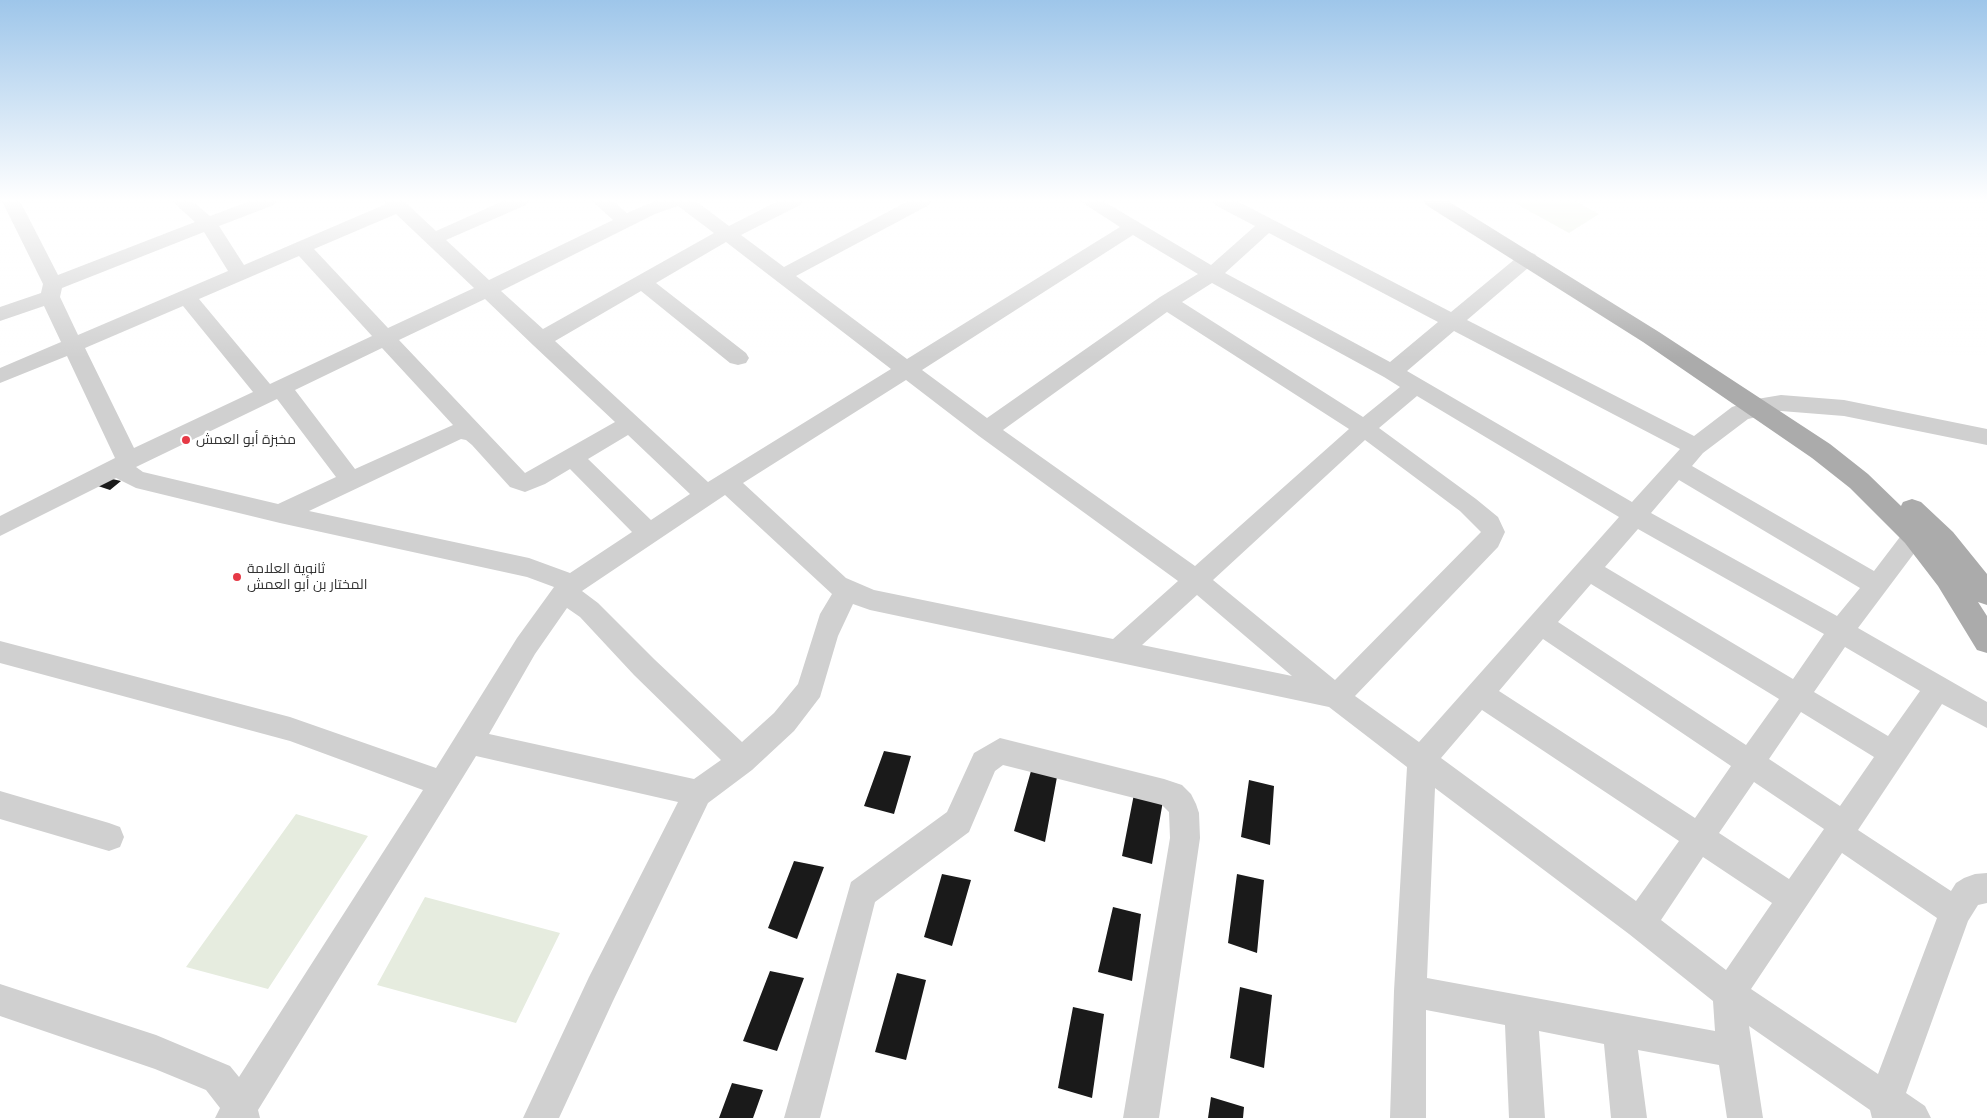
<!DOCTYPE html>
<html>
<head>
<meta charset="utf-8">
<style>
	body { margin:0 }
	canvas { display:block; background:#fff }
</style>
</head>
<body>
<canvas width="1987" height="1118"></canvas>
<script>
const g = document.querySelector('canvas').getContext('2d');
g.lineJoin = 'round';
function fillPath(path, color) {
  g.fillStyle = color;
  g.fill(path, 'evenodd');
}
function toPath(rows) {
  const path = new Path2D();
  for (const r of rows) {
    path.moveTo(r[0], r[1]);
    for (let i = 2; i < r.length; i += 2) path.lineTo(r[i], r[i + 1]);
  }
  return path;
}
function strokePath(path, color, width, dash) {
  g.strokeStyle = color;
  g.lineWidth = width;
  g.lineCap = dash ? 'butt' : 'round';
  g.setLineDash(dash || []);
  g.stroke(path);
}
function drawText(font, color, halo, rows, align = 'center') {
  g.font = font + ' "Golos Text",Cairo,sans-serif';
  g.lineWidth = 5;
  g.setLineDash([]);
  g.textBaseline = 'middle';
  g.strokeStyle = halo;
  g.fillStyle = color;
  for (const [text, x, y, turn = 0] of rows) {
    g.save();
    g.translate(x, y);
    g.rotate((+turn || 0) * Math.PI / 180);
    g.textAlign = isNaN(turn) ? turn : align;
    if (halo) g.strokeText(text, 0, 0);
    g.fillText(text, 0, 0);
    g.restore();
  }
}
fillPath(toPath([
	[1511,201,1575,201,1599,214,1569,233],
	[296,814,368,836,268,989,186,967],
	[425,897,560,933,516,1023,377,985]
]), '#e6ecdf');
fillPath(toPath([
	[108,478,121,481,110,490,98,486],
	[884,751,911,756,894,814,864,806],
	[1031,771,1057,777,1045,842,1014,831],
	[1249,780,1274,786,1270,845,1241,837],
	[1134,794,1163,801,1152,864,1122,856],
	[794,861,824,867,797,939,768,928],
	[942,874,971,880,952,946,924,937],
	[1237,874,1264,880,1257,953,1228,943],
	[1113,907,1141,914,1132,981,1098,972],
	[770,971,804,978,777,1051,743,1041],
	[897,973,926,980,906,1060,875,1052],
	[1240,987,1272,995,1264,1068,1230,1058],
	[1073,1007,1104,1014,1092,1098,1058,1088],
	[732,1083,763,1090,753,1118,719,1118],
	[1211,1097,1244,1107,1243,1118,1208,1118]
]), '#1a1a1a');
fillPath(toPath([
	[2,201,20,201,58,275,195,222,172,201,192,201,210,216,250,201,276,201,274,205,219,226,244,265,386,204,384,201,404,201,436,231,503,201,528,201,526,205,446,240,489,280,613,220,592,201,613,201,627,213,655,201,696,201,729,226,778,201,802,201,800,205,741,235,784,267,908,201,931,201,929,205,796,276,907,359,1120,227,1080,201,1103,201,1211,265,1255,226,1215,205,1213,201,1237,201,1451,312,1521,254,1528,252,1535,254,1538,258,1535,262,1467,320,1694,436,1732,407,1757,399,1781,395,1844,400,1987,429,1987,445,1844,416,1781,411,1748,419,1703,453,1692,466,1874,571,1906,529,1915,526,1924,529,1927,536,1858,628,1987,702,1987,728,1942,704,1858,830,1951,891,1956,883,1964,878,1975,874,1987,873,1987,903,1978,905,1968,921,1906,1093,1925,1106,1931,1118,1872,1118,1870,1110,1749,1026,1763,1118,1727,1118,1719,1065,1638,1050,1647,1118,1611,1118,1604,1044,1539,1031,1545,1118,1509,1118,1505,1025,1426,1010,1426,1118,1390,1118,1394,991,1407,767,1329,707,870,610,853,604,838,636,820,697,794,731,752,770,708,803,613,1001,559,1118,523,1118,589,977,678,802,476,756,258,1110,260,1118,215,1118,220,1108,206,1090,155,1069,0,1016,0,984,156,1035,230,1066,239,1077,423,790,290,741,0,663,0,641,290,717,436,768,517,638,554,587,527,577,280,523,136,488,116,478,0,536,0,516,115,458,67,356,0,383,0,368,61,342,44,306,0,321,0,307,41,293,43,284,2,201],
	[678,206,714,233,543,329,501,291,655,214,678,206],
	[396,214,474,288,388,328,314,249,396,214],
	[204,232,228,271,78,335,60,297,62,288,204,232],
	[1269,233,1438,322,1390,362,1225,273,1269,233],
	[1133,235,1198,274,1160,297,987,418,922,370,1133,235],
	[726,242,891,369,708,482,555,341,641,291,730,363,738,365,746,363,749,358,746,353,656,283,726,242],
	[299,256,372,336,270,384,199,299,299,256],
	[1212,283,1384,377,1400,387,1363,417,1182,302,1212,283],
	[485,299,533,345,615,422,525,473,399,340,485,299],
	[183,306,253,392,134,448,85,348,183,306],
	[1167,312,1349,429,1195,566,1003,430,1167,312],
	[1454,331,1680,449,1632,502,1407,371,1454,331],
	[382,348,453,425,355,469,295,390,382,348],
	[906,380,979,436,1178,581,1113,639,874,590,846,578,743,483,906,380],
	[1417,396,1619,517,1419,742,1355,696,1498,547,1505,532,1498,517,1476,499,1379,428,1417,396],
	[277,399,336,477,278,504,143,472,136,467,277,399],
	[628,435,690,494,651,520,588,459,628,435],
	[461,439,466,440,472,445,510,487,525,492,545,484,570,469,632,532,570,573,529,558,309,511,461,439],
	[1365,440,1460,511,1481,532,1335,680,1213,580,1365,440],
	[1679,480,1860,588,1837,616,1651,513,1679,480],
	[725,495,832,594,820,614,798,684,774,713,742,742,654,659,598,603,582,591,725,495],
	[1638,529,1824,634,1793,679,1605,567,1638,529],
	[1591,584,1779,699,1746,745,1558,622,1591,584],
	[1197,595,1292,676,1142,645,1197,595],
	[567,608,580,617,634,675,721,760,694,779,489,734,535,654,567,608],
	[1543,639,1731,766,1695,818,1499,691,1543,639],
	[1845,647,1920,691,1888,736,1814,692,1845,647],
	[1482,710,1679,841,1636,901,1441,758,1482,710],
	[1801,712,1874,757,1840,806,1769,759,1801,712],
	[1754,782,1824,829,1789,879,1719,833,1754,782],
	[1435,788,1629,934,1713,1001,1715,1031,1427,978,1435,788],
	[1842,853,1937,918,1878,1074,1751,989,1842,853],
	[1703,857,1772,903,1726,970,1661,920,1703,857],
	[1000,738,1164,779,1182,785,1191,794,1196,804,1199,813,1200,838,1159,1118,1123,1118,1170,838,1169,812,1162,805,1003,765,995,771,969,832,875,902,820,1118,784,1118,851,882,947,812,974,753,1000,738],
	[0,791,109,823,120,827,124,837,120,847,109,851,0,819,0,791]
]), '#d0d0d0');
fillPath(toPath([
	[1423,201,1448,201,1659,332,1830,444,1868,474,1901,506,1903,502,1912,499,1921,502,1953,532,1987,574,1987,605,1978,602,1987,616,1987,653,1977,650,1938,586,1905,543,1850,488,1812,458,1643,342,1426,205,1423,201]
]), '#ababab');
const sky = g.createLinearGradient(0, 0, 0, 358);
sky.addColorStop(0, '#9ec6ea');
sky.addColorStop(0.56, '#fff');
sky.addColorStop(1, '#ffffff00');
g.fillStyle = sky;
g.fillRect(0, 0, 1987, 358);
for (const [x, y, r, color] of [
	[186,440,5,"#e63946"],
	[237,577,5,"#e63946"]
]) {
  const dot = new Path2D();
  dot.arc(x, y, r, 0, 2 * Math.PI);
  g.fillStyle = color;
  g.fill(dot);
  strokePath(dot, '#fff', 2);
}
drawText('14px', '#333', '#fff', [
	["مخبزة أبو العمش",196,440],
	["ثانوية العلامة",247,569],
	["المختار بن أبو العمش",247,585]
], 'left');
</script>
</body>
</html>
